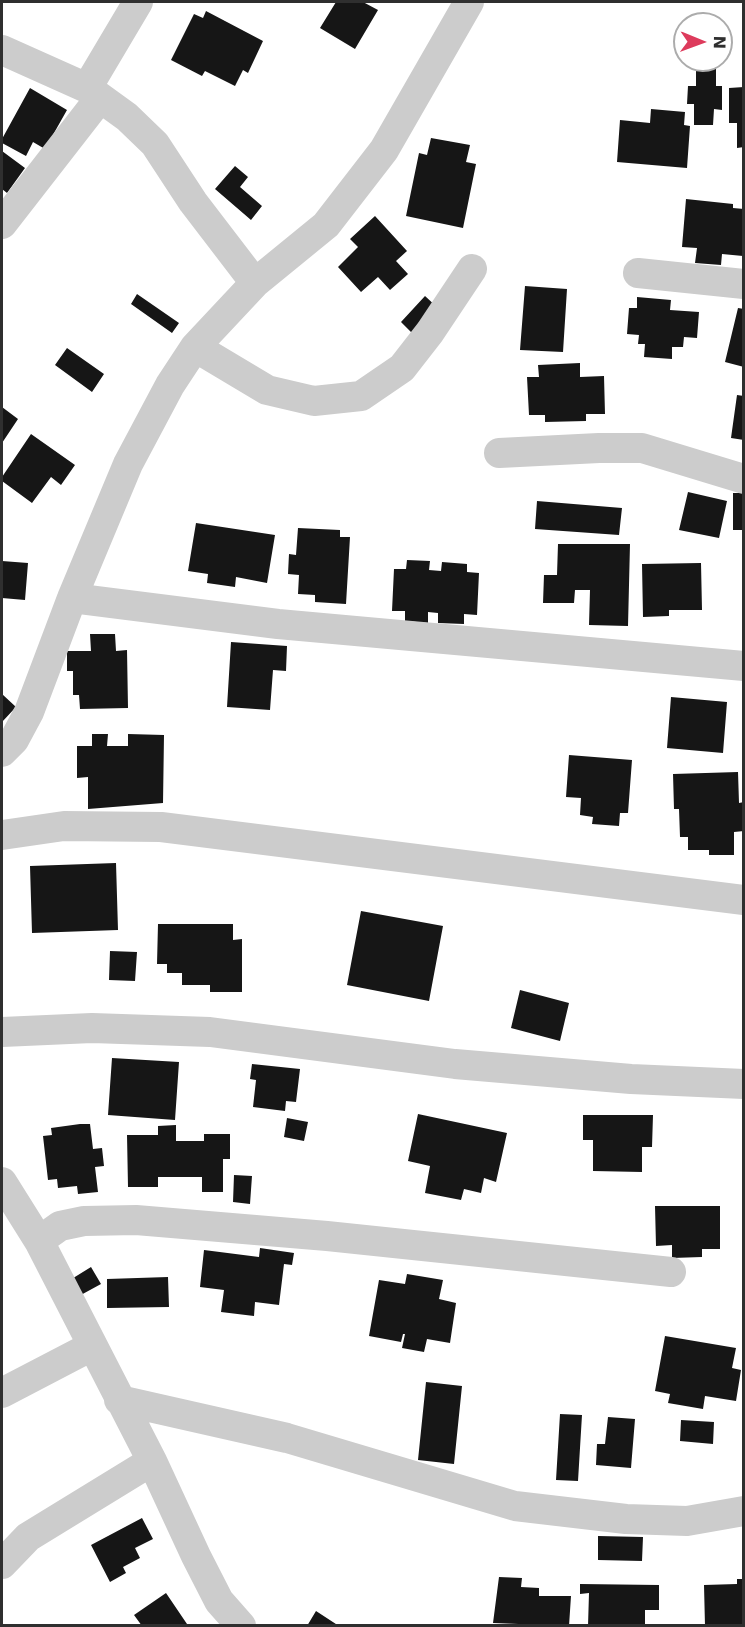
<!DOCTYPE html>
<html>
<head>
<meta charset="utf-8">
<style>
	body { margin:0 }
	#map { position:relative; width:745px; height:1627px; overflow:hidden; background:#fff; font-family:"DejaVu Sans",sans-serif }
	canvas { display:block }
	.frame { position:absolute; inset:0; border:3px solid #2f2f2f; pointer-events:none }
	.north { position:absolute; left:673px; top:12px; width:60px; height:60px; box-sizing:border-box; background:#fff; border:2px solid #acacac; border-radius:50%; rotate:91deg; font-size:16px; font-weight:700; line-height:24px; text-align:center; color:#2f2f2f }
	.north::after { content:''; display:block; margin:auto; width:21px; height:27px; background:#dd3b5c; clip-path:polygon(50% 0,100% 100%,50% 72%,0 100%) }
</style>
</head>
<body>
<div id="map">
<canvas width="745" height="1627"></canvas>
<div class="frame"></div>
<div class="north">N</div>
</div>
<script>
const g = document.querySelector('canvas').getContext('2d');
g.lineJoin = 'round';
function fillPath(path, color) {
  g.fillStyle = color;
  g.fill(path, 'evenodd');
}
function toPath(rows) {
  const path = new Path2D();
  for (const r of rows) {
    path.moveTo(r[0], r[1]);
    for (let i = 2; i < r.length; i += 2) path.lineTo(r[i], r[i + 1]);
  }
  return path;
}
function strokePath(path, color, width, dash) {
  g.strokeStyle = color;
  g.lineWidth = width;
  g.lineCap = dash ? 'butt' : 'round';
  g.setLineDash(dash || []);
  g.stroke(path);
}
fillPath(toPath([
	[336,2,363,2,378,10,355,49,320,28],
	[206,11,263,41,248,73,243,70,235,86,205,71,202,76,171,60,194,14,203,18],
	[696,64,716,64,716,86,722,86,722,110,714,109,713,125,694,125,694,104,687,104,688,86,696,86],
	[744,87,744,147,737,148,737,123,729,123,729,88],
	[30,88,67,110,45,149,33,142,26,156,2,143,2,139],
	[651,109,685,112,684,125,690,126,687,168,617,162,620,120,650,123],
	[431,138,470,145,466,162,476,164,463,228,406,216,419,153,427,155],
	[2,151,25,168,7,193,2,189],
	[235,166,248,177,240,187,262,206,251,220,215,189],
	[686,199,733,204,733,208,744,209,743,256,722,254,721,265,695,263,697,248,682,247],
	[375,216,407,251,396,261,408,274,390,290,378,277,361,292,338,267,358,247,350,239],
	[525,286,567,289,563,352,520,350],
	[137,294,179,323,172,333,131,304],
	[425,296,438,308,414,335,401,322],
	[637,297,671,300,670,310,699,312,697,338,684,337,683,347,672,347,672,359,644,357,645,344,638,344,639,335,627,334,629,308,637,308],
	[738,308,744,309,744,367,725,362],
	[67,348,104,374,92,392,55,365],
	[580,363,580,377,604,376,605,414,586,414,586,421,545,422,545,415,529,415,527,377,539,377,538,365],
	[737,395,744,396,744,440,731,438],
	[2,407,18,419,2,443],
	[31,434,75,465,61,485,51,477,32,503,2,481,2,477],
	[688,492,727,501,719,538,679,530],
	[733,493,744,493,744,530,733,530],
	[537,501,622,508,619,535,535,529],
	[196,523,275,535,267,583,236,577,235,587,207,583,208,574,188,571],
	[298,528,340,530,340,537,350,537,346,604,315,602,315,595,298,594,299,575,288,574,289,554,296,555],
	[558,544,630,544,628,626,589,625,590,590,575,590,574,603,543,603,544,575,557,575],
	[407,560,430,561,429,570,441,571,442,562,467,564,467,572,479,573,477,615,464,614,464,624,438,623,438,613,428,612,428,623,405,621,405,611,392,611,394,569,406,569],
	[2,561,28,563,25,600,2,598],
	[701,563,702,610,669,610,669,616,643,617,642,564],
	[90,634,115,634,116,651,127,650,128,708,80,709,79,695,73,695,73,671,67,671,67,651,91,651],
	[231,642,287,646,286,671,273,670,270,710,227,707],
	[2,694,16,707,2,722],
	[671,697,727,702,723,753,667,748],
	[92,734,108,734,107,746,128,746,128,734,164,735,163,803,88,809,88,777,77,778,77,746,92,746],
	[569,755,632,760,628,813,620,813,619,826,592,824,593,817,580,815,581,798,566,797],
	[738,772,739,803,744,802,744,831,734,832,734,855,709,855,709,850,688,850,688,837,680,837,679,809,674,809,673,774],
	[116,863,118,930,32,933,30,866],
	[361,911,443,926,429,1001,347,985],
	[158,924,233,924,233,940,242,939,242,992,210,992,210,985,182,985,182,973,167,973,167,964,157,964],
	[110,951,137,952,135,981,109,980],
	[520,990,569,1003,560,1041,511,1028],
	[112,1058,179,1062,175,1120,108,1115],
	[252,1064,300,1069,296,1102,286,1101,285,1111,253,1107,256,1080,250,1079],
	[418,1114,507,1133,496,1182,484,1178,481,1193,464,1189,461,1200,425,1193,430,1166,408,1161],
	[583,1115,653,1115,652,1147,642,1147,642,1172,593,1171,593,1140,583,1140],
	[287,1118,308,1122,304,1141,284,1137],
	[80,1124,90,1124,93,1149,102,1148,104,1166,95,1167,98,1192,78,1194,77,1186,58,1188,57,1179,48,1180,43,1136,52,1135,51,1128],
	[176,1125,176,1141,204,1141,204,1134,230,1134,230,1159,223,1159,223,1192,202,1192,202,1177,158,1177,158,1187,128,1187,127,1135,158,1135,158,1126],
	[234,1175,252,1176,250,1204,233,1202],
	[655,1206,720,1206,720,1249,702,1249,702,1257,672,1258,672,1245,656,1246],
	[260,1248,294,1253,292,1265,284,1264,279,1305,255,1302,254,1316,221,1312,224,1290,200,1287,204,1250,259,1257],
	[91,1267,101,1284,79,1296,70,1280],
	[407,1274,443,1280,439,1299,456,1303,450,1343,427,1339,424,1352,402,1348,405,1334,403,1334,401,1342,369,1336,379,1280,405,1284],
	[168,1277,169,1307,107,1308,107,1279],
	[665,1336,736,1348,732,1368,741,1370,736,1401,705,1396,703,1409,668,1403,670,1394,655,1391],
	[426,1382,462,1386,454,1464,418,1460],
	[560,1414,582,1415,578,1481,556,1480],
	[608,1417,635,1419,631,1468,596,1465,597,1444,605,1444],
	[681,1420,714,1422,713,1444,680,1441],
	[142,1518,153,1539,135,1548,140,1558,123,1567,126,1573,110,1582,91,1545],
	[598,1536,643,1537,642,1561,598,1560],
	[499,1577,522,1578,521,1587,539,1588,539,1596,571,1596,569,1626,493,1623],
	[737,1579,744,1579,744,1626,705,1626,704,1585,737,1584],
	[580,1584,659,1585,659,1610,645,1610,645,1626,588,1626,589,1593,580,1594],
	[166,1593,187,1624,142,1626,134,1615],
	[316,1611,339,1626,307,1626]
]), '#161616');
strokePath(toPath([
	[2,50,87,88,127,117,155,144,193,202,255,283],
	[87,88,138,2],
	[2,224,100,98],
	[638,273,744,284],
	[195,347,267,390,314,401,361,396,402,368,430,332,472,269],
	[499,453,599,448,642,448,744,479],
	[72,598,278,624,744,666],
	[2,752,14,740,29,712,72,598,128,464,170,385,195,347,255,283,326,225,384,150,469,2],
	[2,835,64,826,161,827,744,900],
	[2,1032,92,1028,210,1032,455,1064,631,1079,744,1084],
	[2,1182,39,1241,152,1461,196,1556,219,1601,241,1626],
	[39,1241,60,1226,84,1221,136,1220,327,1236,671,1272],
	[2,1393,92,1346],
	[119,1400,287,1438,515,1506,626,1519,687,1521,744,1511],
	[2,1564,28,1537,152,1461]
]), '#ccc', 30);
</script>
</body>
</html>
